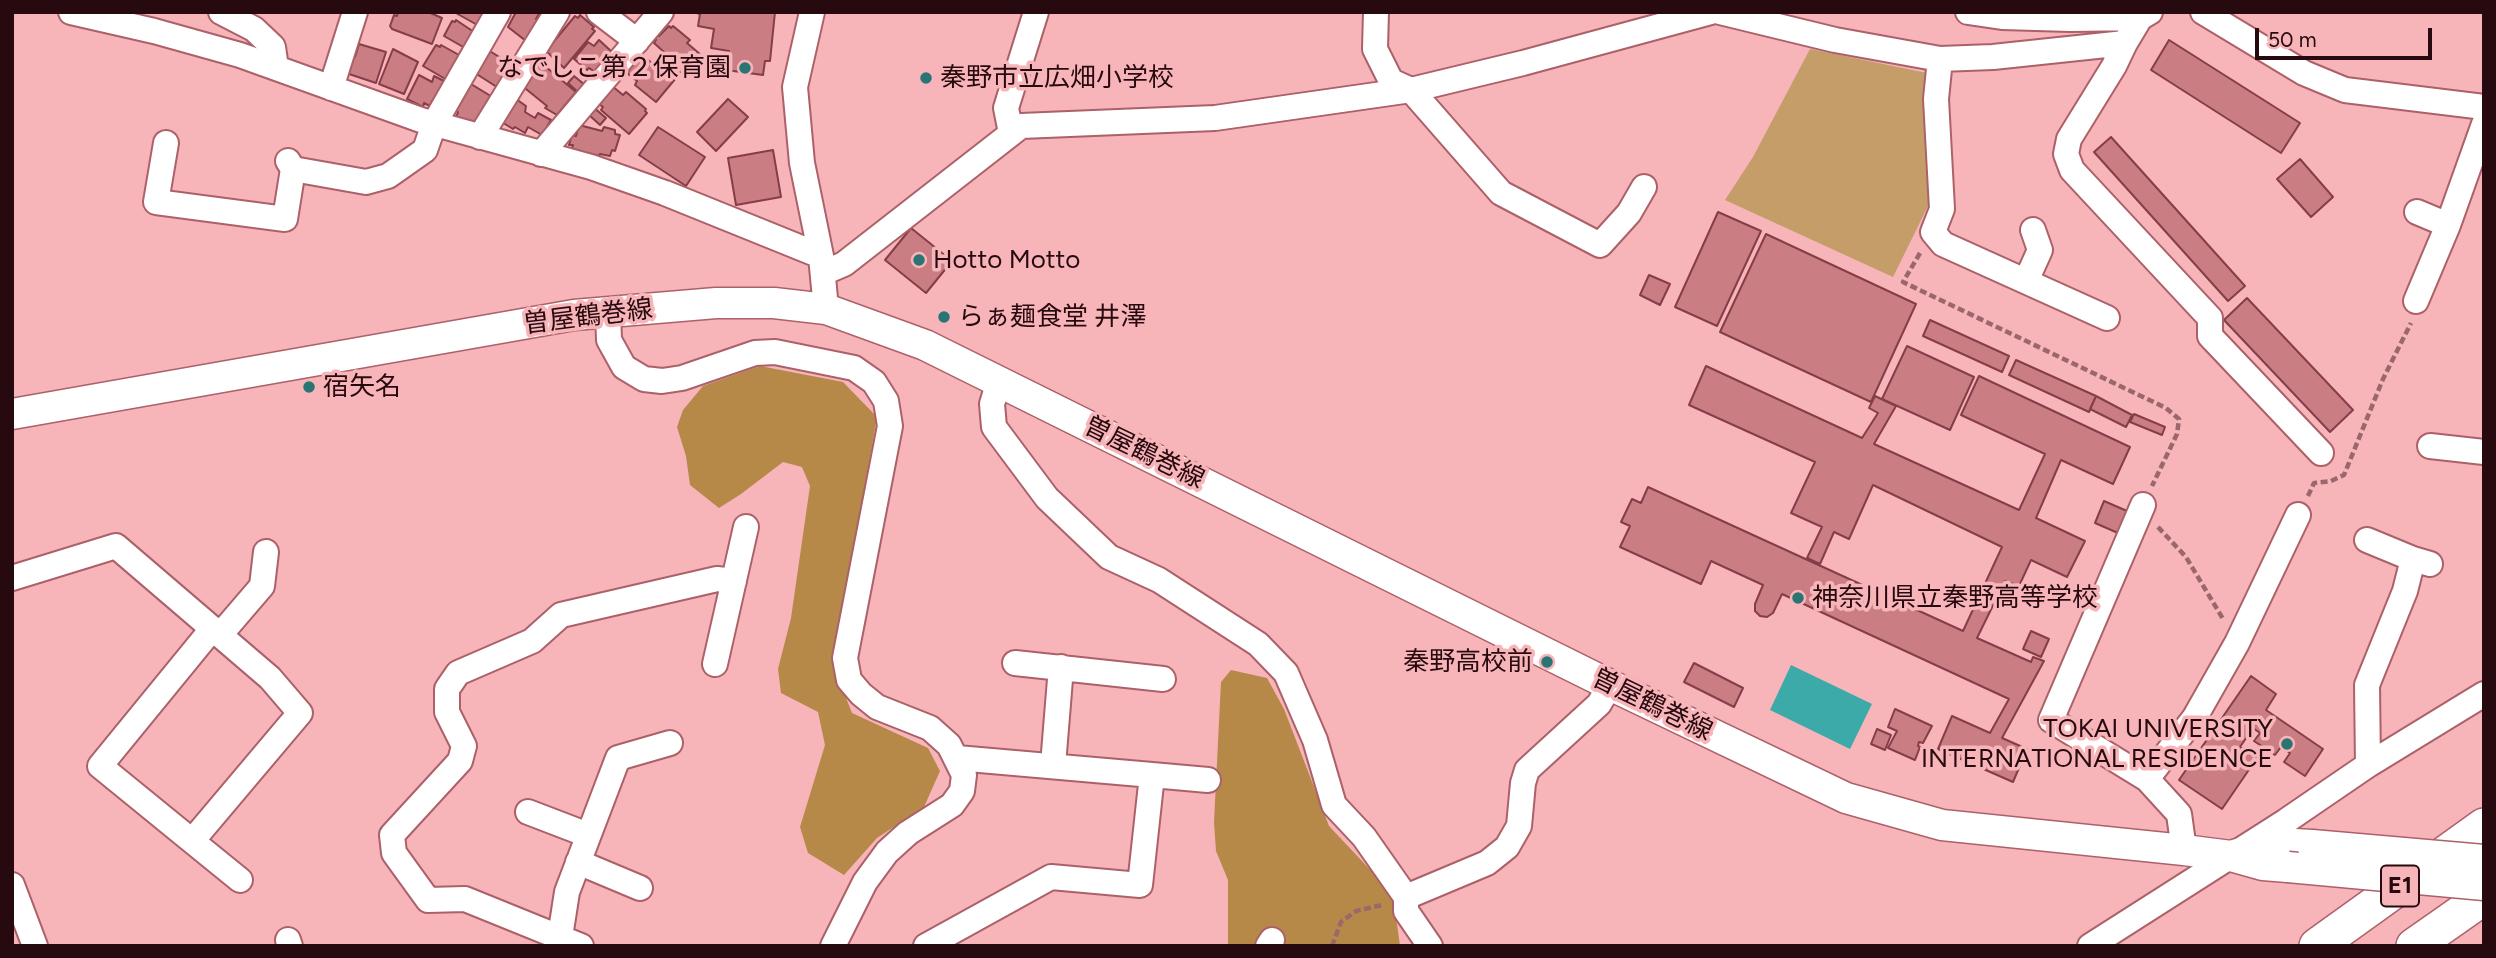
<!DOCTYPE html>
<html>
<head>
<meta charset="utf-8">
<style>
	body { margin:0 }
	#map { position:relative; width:2496px; height:958px; overflow:hidden; background:#f7b4b9; font-family:Figtree,sans-serif }
	canvas { display:block }
	.frame { position:absolute; inset:0; border:14px solid #270a0f; pointer-events:none }
	.scale { position:absolute; left:2255px; top:28px; width:177px; height:32px; box-sizing:border-box; border:4px solid #270a0f; border-top:0; padding-left:9px; font-size:21px; line-height:24px; white-space:nowrap; color:#270a0f; -webkit-text-stroke:5px #f7b4b9; paint-order:stroke }
</style>
</head>
<body>
<div id="map">
<canvas width="2496" height="958"></canvas>
<div class="frame"></div>
<div class="scale">50 m</div>
</div>
<script>
const g = document.querySelector('canvas').getContext('2d');
g.lineJoin = 'round';
function fillPath(path, color) {
  g.fillStyle = color;
  g.fill(path, 'evenodd');
}
function toPath(rows) {
  const path = new Path2D();
  for (const r of rows) {
    path.moveTo(r[0], r[1]);
    for (let i = 2; i < r.length; i += 2) path.lineTo(r[i], r[i + 1]);
  }
  return path;
}
function strokePath(path, color, width, dash) {
  g.strokeStyle = color;
  g.lineWidth = width;
  g.lineCap = dash ? 'butt' : 'round';
  g.setLineDash(dash || []);
  g.stroke(path);
}
function drawText(font, color, halo, rows, align = 'center') {
  g.font = font + ' Figtree,"Noto Sans JP",sans-serif';
  g.lineWidth = 7;
  g.setLineDash([]);
  g.textBaseline = 'middle';
  g.strokeStyle = halo;
  g.fillStyle = color;
  for (const [text, x, y, turn = 0] of rows) {
    g.save();
    g.translate(x, y);
    g.rotate((+turn || 0) * Math.PI / 180);
    g.textAlign = isNaN(turn) ? turn : align;
    if (halo) g.strokeText(text, 0, 0);
    g.fillText(text, 0, 0);
    g.restore();
  }
}
fillPath(toPath([
	[1810,49,1927,73,1929,204,1893,277,1725,200,1753,157]
]), '#c49d69');
fillPath(toPath([
	[760,366,843,382,877,417,833,665,852,713,928,748,940,771,924,807,877,838,844,875,808,853,800,827,825,745,818,712,781,693,778,669,791,618,810,486,802,467,783,462,741,494,719,508,690,485,686,456,677,427,683,410,703,386],
	[1231,670,1267,678,1284,709,1329,826,1393,894,1400,946,1228,946,1228,880,1216,851,1214,822,1221,682]
]), '#b68949');
fillPath(toPath([
	[1791,665,1872,704,1850,749,1770,710]
]), '#3baaa8');
const building = toPath([
	[398,12,428,12,442,18,432,44,392,29,390,26,394,15,397,16,398,12],
	[454,12,489,12,481,27,454,12],
	[516,12,540,12,536,19,538,20,526,41,508,27,516,12],
	[693,12,775,12,770,61,765,61,763,75,726,70,729,51,711,48,714,29,698,26,700,14,693,12],
	[580,15,594,27,592,29,595,31,564,68,546,51,575,16,578,18,580,15],
	[456,20,474,32,465,48,444,36,452,21,455,22,456,20],
	[669,26,671,28,673,26,690,40,687,43,701,55,701,58,685,77,671,65,675,62,654,43,656,40,654,38,657,35,659,36,669,26],
	[599,40,611,51,611,54,595,72,589,68,587,70,574,59,588,42,594,46,599,40],
	[2169,40,2300,123,2281,153,2151,70,2169,40],
	[359,44,386,52,376,83,346,73,352,55,355,57,359,44],
	[436,45,440,47,441,45,459,55,447,80,423,66,436,45],
	[393,49,418,62,404,94,379,84,393,49],
	[488,50,514,66,500,89,475,73,488,50],
	[641,54,653,64,655,62,676,78,656,102,635,85,637,81,627,73,641,54],
	[540,62,576,92,557,115,545,108,547,106,521,85,540,62],
	[419,75,432,82,434,76,446,82,436,103,432,101,430,106,424,103,423,107,407,99,419,75],
	[574,76,585,85,579,93,568,83,574,76],
	[471,84,494,98,479,118,471,124,456,118,458,112,455,110,471,84],
	[612,86,623,95,626,92,646,109,645,111,647,113,629,134,601,110,603,107,598,103,612,86],
	[516,99,526,106,525,112,535,118,538,113,551,120,542,135,528,127,525,133,515,127,513,129,500,121,516,99],
	[728,99,748,117,716,151,697,132,728,99],
	[593,107,606,118,600,125,588,114,593,107],
	[579,125,602,131,604,127,615,130,615,134,620,135,615,151,612,150,610,156,600,154,599,156,572,149,573,145,569,145,572,135,576,136,579,125],
	[658,127,705,157,686,186,639,155,658,127],
	[2111,137,2245,286,2228,301,2094,152,2111,137],
	[773,150,781,197,736,205,728,158,773,150],
	[2300,159,2333,197,2311,217,2277,179,2300,159],
	[1718,212,1761,231,1717,326,1675,307,1718,212],
	[911,228,952,261,926,293,885,260,911,228],
	[1766,234,1916,304,1871,402,1720,332,1766,234],
	[1649,275,1670,284,1660,305,1640,295,1649,275],
	[2247,298,2353,410,2330,432,2224,320,2247,298],
	[1930,320,2009,356,2002,372,1923,336,1930,320],
	[1907,346,1974,377,1950,430,1882,399,1907,346],
	[2016,360,2096,396,2089,412,2009,375,2016,360],
	[1706,366,1862,438,1878,413,1869,408,1875,396,1896,406,1874,444,2019,510,2045,454,1961,415,1979,376,2130,447,2113,484,2061,460,2036,518,2085,541,2067,577,2031,560,2019,586,2005,581,1977,638,2031,662,2033,657,2044,661,2002,738,2027,749,2013,782,1938,749,1952,716,1990,733,2009,699,1782,594,1773,613,1767,617,1760,616,1755,611,1755,604,1763,585,1711,561,1701,584,1620,547,1630,526,1621,522,1632,499,1641,503,1648,487,1963,631,2002,547,1873,485,1849,539,1834,532,1820,564,1807,558,1822,527,1791,513,1815,462,1689,405,1706,366],
	[2096,396,2132,415,2126,427,2090,409,2096,396],
	[2134,414,2165,427,2162,435,2130,422,2134,414],
	[2104,501,2127,511,2118,533,2095,523,2104,501],
	[2031,631,2049,639,2041,657,2023,649,2031,631],
	[1694,663,1743,688,1734,707,1684,682,1694,663],
	[2251,676,2276,694,2266,710,2323,749,2305,776,2284,762,2290,753,2281,747,2275,755,2254,741,2260,733,2253,728,2240,747,2257,758,2222,809,2179,780,2251,676],
	[1895,709,1932,726,1923,743,1919,742,1918,746,1920,747,1915,760,1888,748,1897,731,1888,727,1895,709],
	[1877,729,1891,735,1885,750,1871,744,1877,729]
]);
fillPath(building, '#cb7d84');
strokePath(building, '#853e47', 2);
const minor = toPath([
	[71,12,154,31,240,55,421,120,591,167,665,193,821,256],
	[221,12,254,29,273,47,276,68],
	[599,12,637,41],
	[812,12,795,87,802,163,821,256,826,309],
	[1376,12,1375,49,1391,81,1411,90,1501,193,1600,245,1629,213,1644,187],
	[1720,12,1835,40,1940,59,1993,57,2125,43,2140,18,2150,12],
	[1968,12,2002,17,2070,19,2140,18],
	[2203,12,2304,73,2345,90,2484,107],
	[2125,43,2114,66,2069,139,2066,154,2072,170,2210,318,2210,336,2321,453],
	[1940,59,1936,99,1942,209,1933,232,1943,244,2107,318],
	[331,88,355,12],
	[1011,133,1006,108,1036,12],
	[480,137,557,12],
	[166,143,156,202,285,219,293,169],
	[541,154,661,12],
	[288,161,293,169,366,182,388,176,425,150,434,124,498,12],
	[2417,212,2448,225],
	[823,273,844,264,1021,126,1215,118,1411,90,1523,63,1711,12],
	[2026,281,2040,250,2033,230],
	[2416,301,2448,225,2484,124],
	[608,312,609,340,624,367,644,379,662,381,682,378,755,353,775,352,854,368,874,382,886,401,890,426,845,658,849,680,861,694,877,707,930,728,949,745,964,775,962,791,952,805,908,833,887,852,865,882,833,946],
	[999,381,992,404,994,427,1047,498,1109,557,1159,580,1258,644,1286,673,1315,740,1334,805,1364,837,1406,897,1406,911,1430,946],
	[2430,446,2484,452],
	[2143,505,2051,720,2147,779,2179,814,2184,850],
	[2367,540,2413,559,2430,564],
	[12,578,116,546,270,678,300,713,192,841,100,766,212,629],
	[220,635,262,586,266,552],
	[1015,663,1163,679],
	[715,664,746,527],
	[1053,765,1061,667],
	[2368,765,2367,685,2405,591,2413,559],
	[1152,775,1208,780],
	[2147,779,2195,717,2237,643,2298,515],
	[528,812,588,835],
	[192,841,240,880],
	[578,862,640,888],
	[12,885,35,946],
	[1406,897,1487,863,1507,847,1519,826,1523,783,1527,770,1599,704,1610,685],
	[560,937,567,892,618,758,670,743],
	[288,940,290,946],
	[581,946,465,899,428,900,394,853,392,835,460,761,464,746,447,712,447,689,458,673,532,641,561,615,717,579,734,581],
	[926,946,1051,877,1140,885,1152,775,957,758],
	[1268,946,1272,940],
	[2090,946,2286,821,2368,765,2484,694]
]);
const major = toPath([
	[12,414,574,315,716,303,774,303,826,309,925,345,1610,685,1846,798,1942,825,2184,850,2231,856,2263,865,2288,867],
	[2234,855,2278,843,2312,845]
]);
const highway = toPath([
	[2317,946,2484,826],
	[2414,946,2484,897]
]);
strokePath(minor, '#ac6169', 28);
strokePath(major, '#ac6169', 33);
strokePath(highway, '#ac6169', 38);
strokePath(toPath([
	[1920,253,1903,282,2166,408,2179,419,2177,434,2152,486],
	[2308,496,2314,483,2331,481,2344,475,2383,379,2411,323],
	[2158,527,2186,557,2223,619],
	[1332,946,1341,922,1356,911,1382,905]
]), '#99676c', 4.5, [7, 3.5]);
strokePath(minor, '#fff', 24);
strokePath(major, '#fff', 30);
strokePath(highway, '#fff', 35);
const majorBridge = toPath([
	[2312,845,2484,860],
	[2288,867,2484,885]
]);
strokePath(majorBridge, '#ac6169', 33, []);
strokePath(majorBridge, '#fff', 30);
for (const [x, y, r, color] of [
	[745,68,7,"#2a7473"],
	[926,78,7,"#2a7473"],
	[919,260,7,"#2a7473"],
	[944,317,7,"#2a7473"],
	[309,387,7,"#2a7473"],
	[1798,598,7,"#2a7473"],
	[1547,662,7,"#2a7473"],
	[2287,744,7,"#2a7473"]
]) {
  const dot = new Path2D();
  dot.arc(x, y, r, 0, 2 * Math.PI);
  g.fillStyle = color;
  g.fill(dot);
  strokePath(dot, '#f7b4b9', 2.5);
}
for (const [x, y, w] of [
	[2400,886,38]
]) {
  const box = new Path2D();
  box.roundRect(x - w / 2, y - 20.5, w, 41, 5);
  g.fillStyle = '#f7b4b9';
  g.fill(box);
  strokePath(box, '#270a0f', 2);
}
drawText('bold 24px', '#270a0f', null, [
	["E1",2400,886]
]);
drawText('26px', '#270a0f', '#f7b4b9', [
	["なでしこ第２保育園",731,68,"right"],
	["秦野市立広畑小学校",940,78],
	["Hotto Motto",933,260],
	["らぁ麺食堂 井澤",958,317],
	["宿矢名",323,387],
	["神奈川県立秦野高等学校",1812,598],
	["秦野高校前",1533,662,"right"],
	["TOKAI UNIVERSITY",2273,729,"right"],
	["INTERNATIONAL RESIDENCE",2273,759,"right"]
], 'left');
drawText('26px', '#270a0f', '#f7b4b9', [
	["曽屋鶴巻線",588,317,-7],
	["曽屋鶴巻線",1144,453,26],
	["曽屋鶴巻線",1652,705,26]
]);
</script>
</body>
</html>
